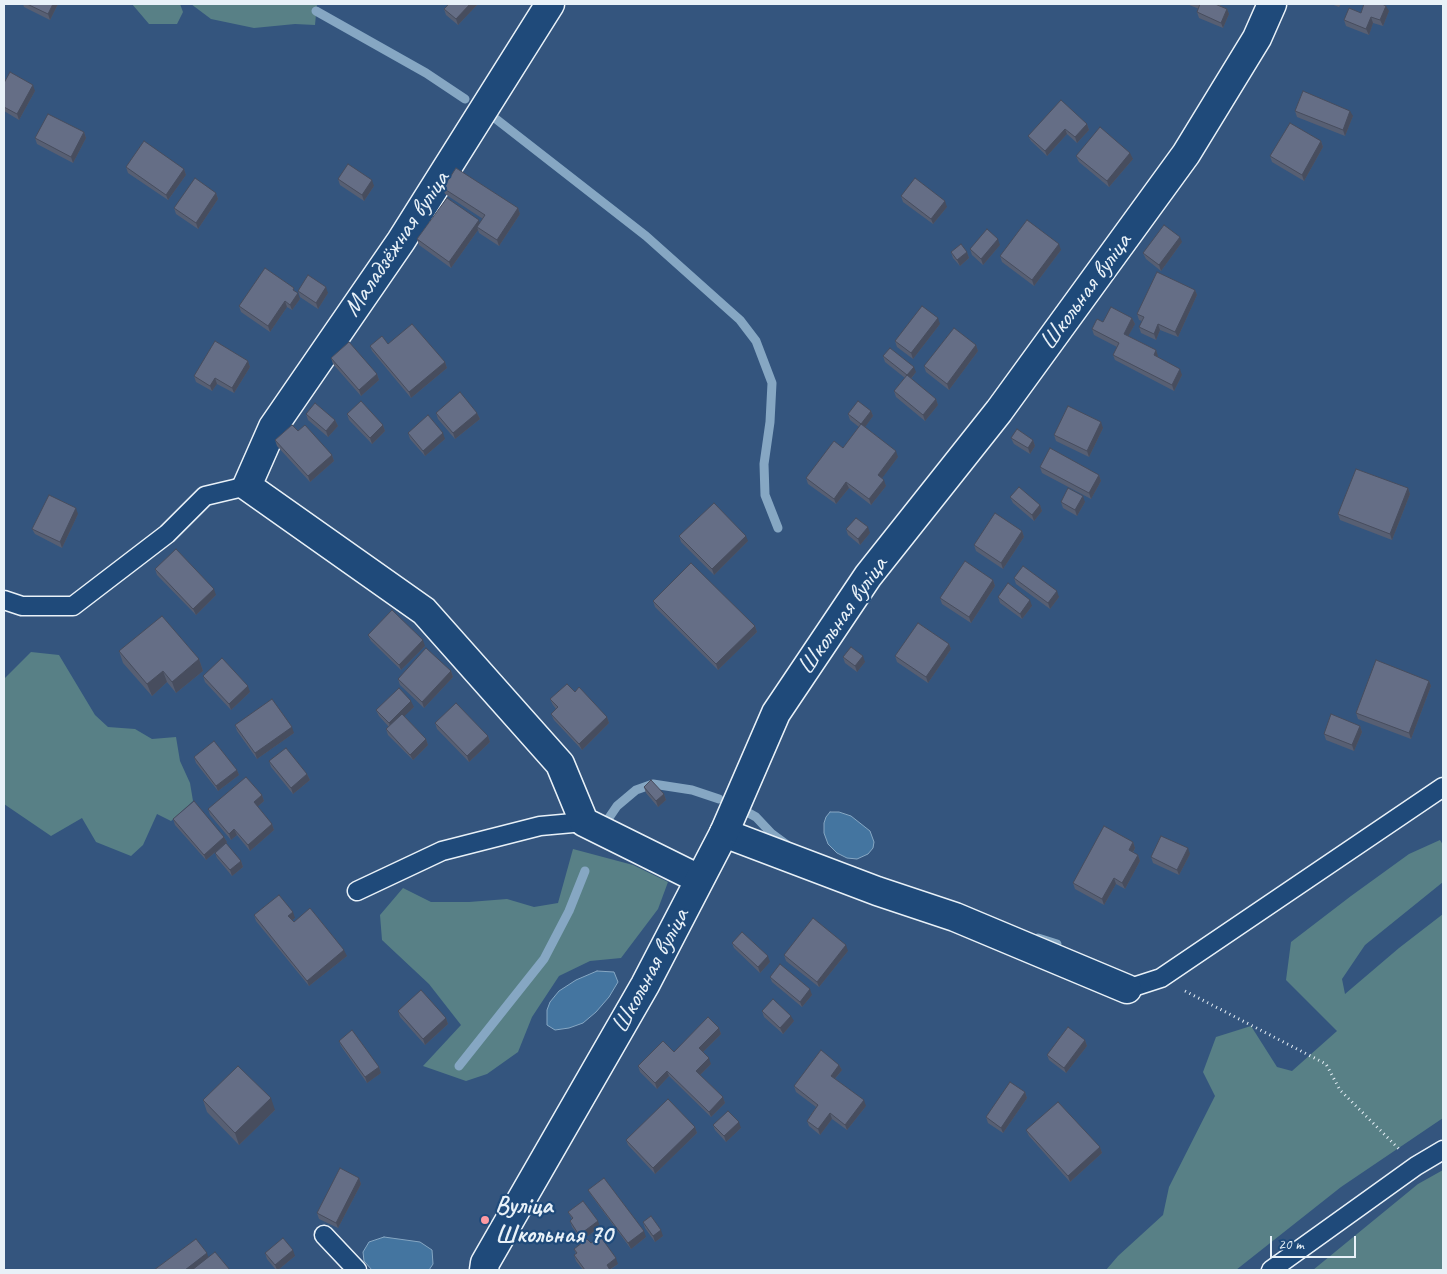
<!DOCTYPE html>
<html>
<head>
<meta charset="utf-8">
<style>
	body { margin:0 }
	#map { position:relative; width:1447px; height:1274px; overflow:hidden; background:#34557e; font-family:Caveat,sans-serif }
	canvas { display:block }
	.frame { position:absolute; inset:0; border:5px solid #e8f1f8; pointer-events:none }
	.scale { position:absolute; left:1270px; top:1236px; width:86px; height:22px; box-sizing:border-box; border:2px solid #e8f1f8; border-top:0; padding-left:6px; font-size:15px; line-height:18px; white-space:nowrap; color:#e8f1f8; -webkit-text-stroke:4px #1f4a7a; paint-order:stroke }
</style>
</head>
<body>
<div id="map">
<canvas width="1447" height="1274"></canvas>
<div class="frame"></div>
<div class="scale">20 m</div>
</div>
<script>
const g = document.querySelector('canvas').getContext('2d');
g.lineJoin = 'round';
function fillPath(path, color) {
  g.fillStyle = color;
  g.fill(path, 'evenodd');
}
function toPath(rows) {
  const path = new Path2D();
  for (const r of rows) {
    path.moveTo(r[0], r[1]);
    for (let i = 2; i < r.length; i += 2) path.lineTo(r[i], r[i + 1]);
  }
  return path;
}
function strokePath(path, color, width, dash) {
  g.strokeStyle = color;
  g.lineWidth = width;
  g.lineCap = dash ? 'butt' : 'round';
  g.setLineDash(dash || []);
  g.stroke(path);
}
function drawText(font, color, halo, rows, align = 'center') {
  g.font = font + ' Caveat,sans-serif';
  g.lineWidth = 4.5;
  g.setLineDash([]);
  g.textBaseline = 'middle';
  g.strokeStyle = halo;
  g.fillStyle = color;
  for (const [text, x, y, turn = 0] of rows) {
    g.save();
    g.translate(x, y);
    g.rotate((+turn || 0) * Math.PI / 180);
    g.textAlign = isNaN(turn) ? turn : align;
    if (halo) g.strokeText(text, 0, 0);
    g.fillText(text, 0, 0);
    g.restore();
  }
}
fillPath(toPath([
	[132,4,180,4,183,12,177,24,149,24],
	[191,4,317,4,315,25,295,24,254,28,211,19],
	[31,652,59,655,95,715,108,727,135,729,152,739,176,737,180,761,190,783,193,801,171,821,157,814,143,845,131,856,96,842,82,818,51,836,4,804,4,679],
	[1440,840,1443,845,1443,882,1365,945,1342,979,1345,994,1399,948,1443,914,1443,1118,1341,1187,1236,1270,1106,1270,1118,1256,1163,1215,1169,1187,1215,1096,1203,1072,1216,1037,1251,1026,1277,1067,1292,1071,1337,1031,1286,980,1291,942,1351,896,1409,854],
	[573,849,633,865,668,882,658,909,621,958,590,961,559,976,532,1017,518,1052,487,1074,466,1081,423,1066,461,1025,429,984,382,940,380,915,403,888,431,902,469,902,507,899,534,907,558,903],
	[1443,1170,1443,1270,1313,1270,1418,1184]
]), '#588086');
const water = toPath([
	[830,812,839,812,851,816,870,831,874,842,873,848,868,854,857,859,847,858,837,853,828,844,824,833,824,823,826,817,830,812],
	[597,971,614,972,618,982,609,997,596,1012,583,1023,569,1028,555,1030,547,1025,547,1010,550,1002,559,991,576,980,597,971],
	[384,1237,420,1242,432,1250,433,1264,429,1270,372,1270,364,1261,363,1252,369,1242,384,1237]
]);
fillPath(water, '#4475a0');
strokePath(water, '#86a7c3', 1);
strokePath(toPath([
	[316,11,426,73,465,99],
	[496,119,646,236,740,320,756,341,772,383,770,422,764,464,765,495,778,528],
	[747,812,756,817,772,834,787,845],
	[602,828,617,806,636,790,653,784,692,790,719,799],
	[1038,938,1057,944],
	[459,1066,544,959,569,911,585,871]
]), '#86a7c3', 9);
const service = toPath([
	[4,600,22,606,73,606,167,534,205,496,247,486],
	[357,891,442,851,540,826,584,822],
	[1127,989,1161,978,1443,787],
	[324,1235,357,1270],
	[1271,1270,1416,1166,1443,1150]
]);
const minor = toPath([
	[550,4,401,241,273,427,247,486,424,611,560,764,584,822,699,879],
	[724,833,877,891,955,917,1127,989]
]);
const tertiary = toPath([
	[484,1270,485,1263,645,985,724,833,776,713,868,576,999,411,1186,154,1257,38,1272,4]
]);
strokePath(service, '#e8f1f8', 21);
strokePath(minor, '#e8f1f8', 31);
strokePath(tertiary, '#e8f1f8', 31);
strokePath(toPath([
	[1185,991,1326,1064,1340,1090,1400,1150]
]), '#e8f1f8', 3, [1, 4]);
strokePath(service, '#1f4a7a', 18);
strokePath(minor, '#1f4a7a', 28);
strokePath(tertiary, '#1f4a7a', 28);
fillPath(toPath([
	[23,4,58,4,50,20,24,7],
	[449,4,478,4,458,25,446,15,444,9],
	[1187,4,1220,4,1219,5,1227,9,1229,14,1223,28,1199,18,1197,12,1199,9],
	[1331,4,1341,4,1339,7],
	[1389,11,1383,26,1373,23,1369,35,1346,26,1344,20,1361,13],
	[4,83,35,91,19,120,4,111],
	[1295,111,1353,116,1345,136,1297,117],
	[1087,124,1089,130,1077,143,1067,134,1047,156,1031,141,1028,136],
	[84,132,86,138,73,163,37,144,35,138],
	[1321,141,1323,147,1304,181,1272,162,1270,156],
	[1076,156,1133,159,1109,187,1079,162],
	[126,167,184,169,186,175,168,200,128,173],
	[338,179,374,186,364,201,340,185],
	[443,188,518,208,520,214,499,246,479,233,478,230,451,268,419,245,417,239,480,223,483,219,445,194],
	[216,193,218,199,198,229,176,214,174,208],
	[901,196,947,207,933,224,903,202],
	[1182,242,1161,271,1146,259,1143,253],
	[1000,245,983,265,972,255,970,249],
	[1061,250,1034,286,1002,262,1000,256],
	[951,252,967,252,969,258,960,266,953,258],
	[1195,290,1197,295,1178,337,1160,330,1156,340,1141,333,1139,327,1142,321,1139,320,1137,314],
	[298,291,328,293,318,309,300,297],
	[295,292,300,299,292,310,287,307,270,332,241,312,239,306],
	[1132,318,1135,324,1128,336,1156,350,1158,357,1182,375,1174,391,1115,360,1113,355,1117,347,1094,335,1092,329,1103,322],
	[940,324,913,359,897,347,895,341],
	[388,344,445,362,447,368,411,398,372,351,370,346],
	[976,345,978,351,949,390,926,372,924,366],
	[883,356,916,372,911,379,936,399,938,405,925,421,896,397,894,391,905,378,885,362],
	[331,358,377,374,379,380,361,396,333,364],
	[248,361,250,367,234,393,217,384,212,391,196,382,194,376],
	[871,411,873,416,865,427,898,457,882,478,886,486,871,505,849,488,836,504,808,484,806,478,843,448,859,427,850,420,848,414],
	[436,413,477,413,480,419,455,439,438,419],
	[306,414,335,420,338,426,328,437,308,420],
	[347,414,383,425,385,431,372,444,349,420],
	[1103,428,1089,457,1056,441,1054,435],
	[298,431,332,455,334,461,310,482,277,446,275,440],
	[408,433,445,439,425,456,410,439],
	[1011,438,1033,440,1035,446,1030,454,1014,444],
	[1040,467,1099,475,1101,481,1091,499,1042,473],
	[1408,488,1410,494,1392,540,1340,520,1338,514],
	[1010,497,1040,505,1042,511,1034,521,1013,503],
	[1061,502,1085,502,1077,516,1063,508],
	[78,514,62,548,35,534,32,529],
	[846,529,870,533,860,545,848,535],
	[1022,531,1024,537,1003,569,976,551,974,545],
	[679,536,748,541,714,575,681,542],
	[155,569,216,595,196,615,157,575],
	[1014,578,1059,597,1050,609,1016,584],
	[993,580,995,586,971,623,942,604,940,598],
	[998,597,1032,606,1022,619,1000,603],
	[653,601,755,626,757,632,718,670,655,607],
	[368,635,425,646,401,670,371,641],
	[949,644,951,649,928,683,897,662,895,656],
	[119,651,199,659,203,671,176,693,167,682,152,696,123,663],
	[843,657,865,662,857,672,845,663],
	[451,671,453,677,424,708,400,685,398,679],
	[203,676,250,692,231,710,205,682],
	[1429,681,1431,686,1411,739,1358,719,1356,713],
	[575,692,607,717,609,723,582,750,554,720,551,714,556,709,553,705,550,699],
	[414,707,404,716,426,739,428,745,413,760,388,735,386,729,389,727,379,716,376,710],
	[435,723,488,736,490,742,469,762,437,729],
	[235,725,294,733,257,759,237,731],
	[1360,726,1362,732,1354,751,1326,740,1324,734],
	[194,757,237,770,239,775,218,791,196,763],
	[269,761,307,774,310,780,293,794,271,767],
	[644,787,664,794,666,800,658,807,646,793],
	[262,795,264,801,257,807,272,824,274,830,250,851,237,835,231,840,210,815,208,809],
	[173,819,224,837,227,842,206,860,175,825],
	[1133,842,1135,848,1133,853,1138,855,1140,861,1125,889,1116,884,1104,905,1075,889,1073,883],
	[215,853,241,861,243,867,232,876,217,858],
	[1190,854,1179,875,1153,863,1151,857],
	[254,915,295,918,292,920,294,922,347,956,309,986,256,921],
	[732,943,770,962,760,973,734,948],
	[848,951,819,987,786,961,784,955],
	[770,977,812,995,802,1007,772,982],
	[398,1011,446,1018,448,1024,425,1045,400,1017],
	[762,1011,794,1021,783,1034,764,1017],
	[719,1028,721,1034,703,1052,711,1064,700,1075,723,1097,725,1103,711,1117,669,1076,657,1089,640,1072,638,1066,674,1052],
	[1085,1040,1087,1046,1066,1073,1049,1060,1047,1055],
	[339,1041,379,1067,381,1073,367,1083,341,1046],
	[839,1065,842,1070,835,1079,866,1106,847,1130,832,1119,820,1135,809,1126,807,1121,816,1107,796,1092,794,1086],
	[1025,1092,1027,1098,1003,1133,988,1123,986,1117],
	[203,1100,275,1110,239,1145,207,1112],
	[713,1125,741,1128,726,1142,715,1130],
	[695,1127,697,1133,655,1174,628,1145,626,1140],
	[1026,1130,1100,1147,1102,1153,1070,1182,1029,1136],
	[359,1178,361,1184,338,1228,319,1219,317,1213],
	[588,1190,646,1237,631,1249,591,1195],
	[568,1212,600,1227,582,1240,572,1227,570,1221,572,1219],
	[643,1222,663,1236,655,1242,645,1228],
	[591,1243,618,1264,610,1270,583,1270,576,1261,574,1255,576,1254,574,1249],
	[265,1253,295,1256,278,1270,276,1270,267,1259]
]), '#575f73');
fillPath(toPath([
	[53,4,58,4,50,20,48,14],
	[470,4,478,4,458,25,456,19],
	[1386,6,1389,11,1383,26,1380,20],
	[1227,9,1229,14,1223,28,1221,23],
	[1371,17,1373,23,1369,35,1366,29],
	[33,85,35,91,19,120,17,114],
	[1350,111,1353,116,1345,136,1343,130],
	[1087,124,1089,130,1077,143,1075,137],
	[1065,129,1067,134,1047,156,1045,151],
	[84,132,86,138,73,163,71,157],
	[1321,141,1323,147,1304,181,1302,175],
	[1130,153,1133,159,1109,187,1107,181],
	[184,169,186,175,168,200,166,195],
	[372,180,374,186,364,201,362,195],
	[216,193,218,199,198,229,196,223],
	[945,201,947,207,933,224,931,219],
	[518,208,520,214,499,246,497,240],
	[479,220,481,226,477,227,478,230,451,268,449,262],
	[1180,237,1182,242,1161,271,1159,265],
	[998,239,1000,245,983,265,981,259],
	[1059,244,1061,250,1034,286,1032,280],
	[967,252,969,258,960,266,957,260],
	[326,287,328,293,318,309,316,303],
	[1195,290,1197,295,1178,337,1175,332],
	[298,293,300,299,292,310,290,305],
	[285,301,287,307,270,332,268,326],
	[938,318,940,324,913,359,911,353],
	[1132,318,1135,324,1126,340,1124,334],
	[1158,324,1160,330,1156,340,1154,334],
	[976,345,978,351,949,390,947,384],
	[1156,350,1158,356,1156,361,1154,355],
	[248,361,250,367,234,393,232,388],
	[445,362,447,368,411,398,409,392],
	[914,367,916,372,909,381,907,375],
	[1180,369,1182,375,1174,391,1172,385],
	[377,374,379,380,361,396,359,390],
	[215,378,217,384,212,391,210,386],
	[936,399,938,405,925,421,923,415],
	[871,411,873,416,863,430,861,424],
	[477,413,480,419,455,439,453,433],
	[335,420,338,426,328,437,326,431],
	[1101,422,1103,428,1089,457,1087,451],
	[383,425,385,431,372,444,370,438],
	[443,433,445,439,425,456,423,451],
	[1033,440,1035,446,1030,454,1028,448],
	[896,451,898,457,880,481,878,475],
	[332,455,334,461,310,482,308,476],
	[1099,475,1101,481,1091,499,1089,493],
	[884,480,886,486,871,505,869,499],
	[846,482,849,488,836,504,834,499],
	[1408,488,1410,494,1392,540,1390,534],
	[1083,496,1085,502,1077,516,1075,510],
	[1040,505,1042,511,1034,521,1032,515],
	[76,508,78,514,62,548,60,542],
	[868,527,870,533,860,545,858,539],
	[1022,531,1024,537,1003,569,1001,563],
	[746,536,748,541,714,575,712,569],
	[993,580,995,586,971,623,969,617],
	[214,589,216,595,196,615,193,609],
	[1057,591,1059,597,1050,609,1048,603],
	[1030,600,1032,606,1022,619,1020,614],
	[755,626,757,632,718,670,716,664],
	[423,640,425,646,401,670,399,665],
	[949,644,951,649,928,683,926,677],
	[863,656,865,662,857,672,855,666],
	[199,659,203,671,176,693,172,682],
	[163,671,167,682,152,696,147,684],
	[451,671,453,677,424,708,422,702],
	[1429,681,1431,686,1411,739,1409,733],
	[248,686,250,692,231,710,229,704],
	[411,701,414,707,391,729,389,723],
	[607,717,609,723,582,750,579,744],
	[1360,726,1362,732,1354,751,1352,745],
	[292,727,294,733,257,759,255,753],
	[488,736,490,742,469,762,467,756],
	[426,739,428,745,413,760,410,755],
	[237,770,239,775,218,791,216,786],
	[307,774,310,780,293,794,291,788],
	[664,794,666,800,658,807,656,801],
	[262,795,264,801,256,808,254,802],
	[272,824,274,830,250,851,248,845],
	[234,829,237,835,231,840,229,834],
	[224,837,227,842,206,860,204,855],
	[1133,842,1135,848,1131,856,1129,850],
	[1188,848,1190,854,1179,875,1177,870],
	[1138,855,1140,861,1125,889,1122,883],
	[241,861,243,867,232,876,230,870],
	[1114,878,1116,884,1104,905,1102,899],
	[293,912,295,918,290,922,288,916],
	[846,945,848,951,819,987,817,982],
	[344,950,347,956,309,986,307,981],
	[768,956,770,962,760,973,758,967],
	[810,989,812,995,802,1007,800,1002],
	[791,1016,794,1021,783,1034,780,1028],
	[446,1018,448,1024,425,1045,423,1039],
	[719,1028,721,1034,701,1054,699,1048],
	[1085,1040,1087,1046,1066,1073,1064,1068],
	[709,1058,711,1064,698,1077,696,1071],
	[839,1065,842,1070,833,1081,831,1076],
	[379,1067,381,1073,367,1083,365,1077],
	[667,1071,669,1076,657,1089,655,1083],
	[1025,1092,1027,1098,1003,1133,1001,1128],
	[723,1097,725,1103,711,1117,709,1112],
	[271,1098,275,1110,239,1145,235,1133],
	[864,1100,866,1106,847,1130,845,1125],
	[830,1113,832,1119,820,1135,818,1129],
	[739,1122,741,1128,726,1142,724,1136],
	[695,1127,697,1133,655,1174,653,1168],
	[1100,1147,1102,1153,1070,1182,1068,1176],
	[359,1178,361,1184,338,1228,336,1223],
	[598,1221,600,1227,582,1240,579,1235],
	[661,1230,663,1236,655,1242,653,1236],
	[644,1231,646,1237,631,1249,628,1243],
	[293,1250,295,1256,278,1270,277,1270,275,1265],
	[207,1253,209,1259,194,1270,185,1270],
	[616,1258,618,1264,609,1270,607,1265]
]), '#474d5e');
const building = toPath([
	[27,4,53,4,48,14,27,4],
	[449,4,470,4,456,19,444,9,449,4],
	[1199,4,1215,4,1227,9,1221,23,1197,12,1200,4,1199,4],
	[1364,4,1382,4,1386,6,1380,20,1371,17,1366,29,1344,20,1349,8,1361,13,1364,4],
	[10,72,33,85,17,114,4,107,4,83,10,72],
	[1303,91,1350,111,1343,130,1295,111,1303,91],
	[1061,100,1087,124,1075,137,1065,129,1045,151,1028,136,1061,100],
	[48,114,84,132,71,157,35,138,48,114],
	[1290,123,1321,141,1302,175,1270,156,1290,123],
	[1100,127,1130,153,1107,181,1076,156,1100,127],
	[144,141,184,169,166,195,126,167,144,141],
	[348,164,372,180,362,195,338,179,348,164],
	[456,168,518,208,497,240,477,227,485,215,443,188,456,168],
	[195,178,216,193,196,223,174,208,195,178],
	[915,178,945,201,931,219,901,196,915,178],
	[447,198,479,220,449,262,417,239,447,198],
	[1027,220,1059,244,1032,280,1000,256,1027,220],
	[1164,225,1180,237,1159,265,1143,253,1164,225],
	[987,229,998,239,981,259,970,249,987,229],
	[961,244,967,252,957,260,951,252,961,244],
	[265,268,294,288,293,290,298,293,290,305,285,301,268,326,239,306,265,268],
	[1157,272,1195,290,1175,332,1158,324,1154,334,1139,327,1144,317,1137,314,1157,272],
	[308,275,326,287,316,303,298,291,308,275],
	[922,306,938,318,911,353,895,341,922,306],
	[1111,307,1132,318,1124,334,1156,350,1154,355,1180,369,1172,385,1113,355,1119,343,1092,329,1097,319,1103,322,1111,307],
	[412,324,445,362,409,392,370,346,382,336,388,344,412,324],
	[954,328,976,345,947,384,924,366,954,328],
	[215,341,248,361,232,388,215,378,210,386,194,376,215,341],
	[349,342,377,374,359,390,331,358,349,342],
	[890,348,914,367,907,375,936,399,923,415,894,391,907,375,883,356,890,348],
	[460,392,477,413,453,433,436,413,460,392],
	[361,401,383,425,370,438,347,414,361,401],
	[858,401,871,411,861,424,848,414,858,401],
	[315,403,335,420,326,431,306,414,315,403],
	[1068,406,1101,422,1087,451,1054,435,1068,406],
	[428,415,443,433,423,451,408,433,428,415],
	[861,424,896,451,878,475,884,480,869,499,846,482,834,499,806,478,834,441,843,448,861,424],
	[292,425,298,431,305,425,332,455,308,476,275,440,292,425],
	[1017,429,1033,440,1028,448,1011,438,1017,429],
	[1050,448,1099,475,1089,493,1040,467,1050,448],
	[1356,469,1408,488,1390,534,1338,514,1356,469],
	[1019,487,1040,505,1032,515,1010,497,1019,487],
	[1068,488,1083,496,1075,510,1061,502,1068,488],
	[49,495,76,508,60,542,32,529,49,495],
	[714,503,746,536,712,569,679,536,714,503],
	[995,513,1022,531,1001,563,974,545,995,513],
	[856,518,868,527,858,539,846,529,856,518],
	[176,549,214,589,193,609,155,569,176,549],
	[965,561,993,580,969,617,940,598,965,561],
	[691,563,755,626,716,664,653,601,691,563],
	[1023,566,1057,591,1048,603,1014,578,1023,566],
	[1008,583,1030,600,1020,614,998,597,1008,583],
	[392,610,423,640,399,665,368,635,392,610],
	[162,616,199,659,172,682,163,671,147,684,119,651,162,616],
	[918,623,949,644,926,677,895,656,918,623],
	[851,647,863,656,855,666,843,657,851,647],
	[426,648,451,671,422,702,398,679,426,648],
	[222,658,248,686,229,704,203,676,222,658],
	[1376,660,1429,681,1409,733,1356,713,1376,660],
	[567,684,575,692,579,687,607,717,579,744,551,714,558,707,550,699,567,684],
	[399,688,411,701,389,723,376,710,399,688],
	[272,699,292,727,255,753,235,725,272,699],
	[456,703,488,736,467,756,435,723,456,703],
	[402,714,426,739,410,755,386,729,402,714],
	[1331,714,1360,726,1352,745,1324,734,1331,714],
	[214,741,237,770,216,786,194,757,214,741],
	[286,748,307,774,291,788,269,761,286,748],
	[246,777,262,795,254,802,272,824,248,845,234,829,229,834,208,809,246,777],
	[651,780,664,794,656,801,644,787,651,780],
	[194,801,224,837,204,855,173,819,194,801],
	[1104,826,1133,842,1129,850,1138,855,1122,883,1114,878,1102,899,1073,883,1104,826],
	[1161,836,1188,848,1177,870,1151,857,1161,836],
	[226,843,241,861,230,870,215,853,226,843],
	[279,895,293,912,288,916,294,922,310,908,344,950,307,981,254,915,279,895],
	[813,918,846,945,817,982,784,955,813,918],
	[742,932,768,956,758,967,732,943,742,932],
	[780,964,810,989,800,1002,770,977,780,964],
	[421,990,446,1018,423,1039,398,1011,421,990],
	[773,999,791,1016,780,1028,762,1011,773,999],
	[708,1017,719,1028,699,1048,709,1058,696,1071,723,1097,709,1112,667,1071,655,1083,638,1066,663,1041,674,1052,708,1017],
	[1068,1027,1085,1040,1064,1068,1047,1055,1068,1027],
	[352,1030,379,1067,365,1077,339,1041,352,1030],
	[821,1050,839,1065,831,1076,864,1100,845,1125,830,1113,818,1129,807,1121,818,1105,794,1086,821,1050],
	[238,1066,271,1098,235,1133,203,1100,238,1066],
	[1010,1082,1025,1092,1001,1128,986,1117,1010,1082],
	[668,1099,695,1127,653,1168,626,1140,668,1099],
	[1058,1102,1100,1147,1068,1176,1026,1130,1058,1102],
	[728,1111,739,1122,724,1136,713,1125,728,1111],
	[340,1168,359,1178,336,1223,317,1213,340,1168],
	[604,1178,644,1231,628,1243,588,1190,604,1178],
	[583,1201,598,1221,579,1235,570,1221,573,1218,568,1212,583,1201],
	[651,1216,661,1230,653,1236,643,1222,651,1216],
	[600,1236,616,1258,607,1265,610,1270,585,1270,574,1255,577,1253,574,1249,587,1239,591,1243,600,1236],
	[283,1238,293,1250,275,1265,265,1253,283,1238],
	[196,1239,207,1253,185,1270,154,1270,196,1239],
	[215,1252,230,1270,192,1270,215,1252]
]);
fillPath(building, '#656e86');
strokePath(building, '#474d5e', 1);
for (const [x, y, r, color] of [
	[485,1220,5,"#ff9aa2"]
]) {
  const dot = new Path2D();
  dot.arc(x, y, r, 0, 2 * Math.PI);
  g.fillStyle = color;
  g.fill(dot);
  strokePath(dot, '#1f4a7a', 2);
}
drawText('25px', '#e8f1f8', '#1f4a7a', [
	["Маладзёжная вуліца",397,244,-56],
	["Школьная вуліца",1086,292,-54],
	["Школьная вуліца",843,616,-55],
	["Школьная вуліца",651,971,-62]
]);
drawText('bold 25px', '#e8f1f8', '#1f4a7a', [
	["Вуліца",495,1206],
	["Школьная 70",495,1235]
], 'left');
</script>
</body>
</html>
